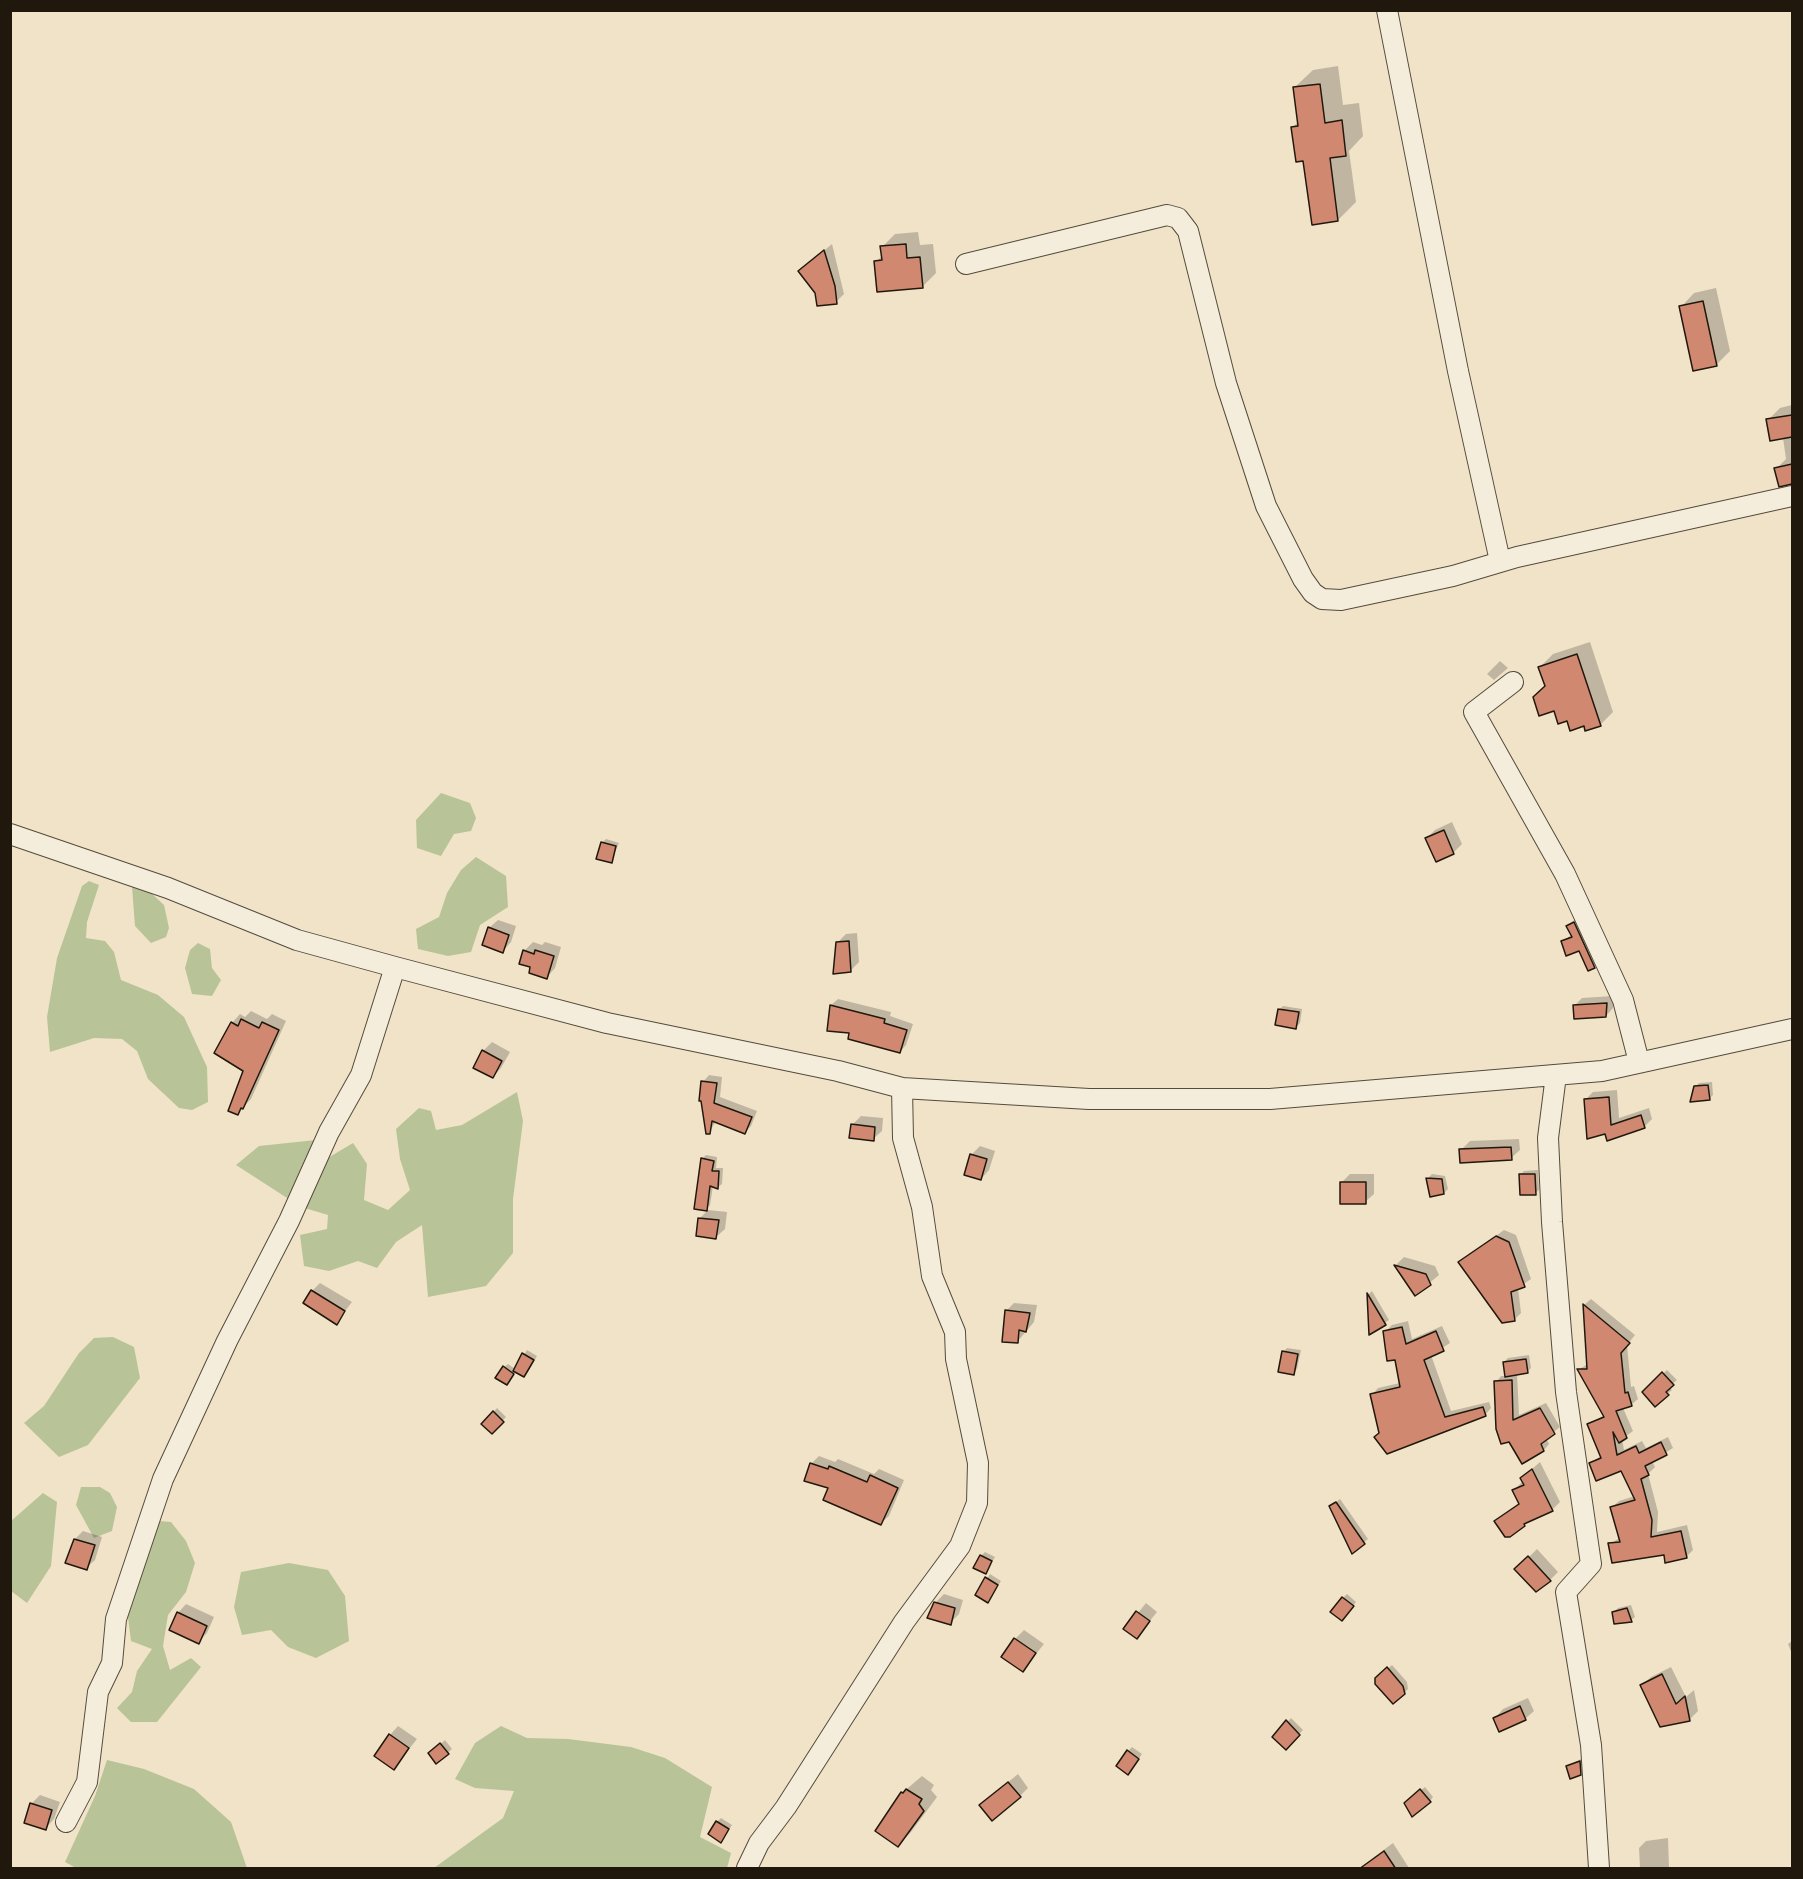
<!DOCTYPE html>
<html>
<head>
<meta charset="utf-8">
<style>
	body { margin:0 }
	#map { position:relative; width:1803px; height:1879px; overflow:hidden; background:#f0e3c8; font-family:"IM FELL English",serif }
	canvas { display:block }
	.frame { position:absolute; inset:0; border:12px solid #21180d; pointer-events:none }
</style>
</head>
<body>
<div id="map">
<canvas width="1803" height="1879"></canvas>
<div class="frame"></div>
</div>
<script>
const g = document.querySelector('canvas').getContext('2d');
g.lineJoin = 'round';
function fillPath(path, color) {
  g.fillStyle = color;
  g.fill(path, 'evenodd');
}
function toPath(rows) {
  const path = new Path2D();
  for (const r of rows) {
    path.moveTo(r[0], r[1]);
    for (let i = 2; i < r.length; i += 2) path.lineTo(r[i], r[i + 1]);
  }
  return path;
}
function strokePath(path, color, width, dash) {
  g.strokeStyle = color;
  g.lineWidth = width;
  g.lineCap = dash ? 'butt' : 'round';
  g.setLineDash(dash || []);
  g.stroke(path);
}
fillPath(toPath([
	[441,793,470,803,476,818,471,831,454,834,441,856,417,848,416,820],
	[476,857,506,876,508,907,480,925,471,952,448,956,418,949,416,929,439,917,447,893,461,870],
	[89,881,99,885,87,922,86,938,105,941,114,952,121,980,158,995,184,1017,207,1067,208,1102,192,1110,179,1108,148,1079,137,1051,122,1039,94,1038,50,1052,47,1017,57,958,82,886],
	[132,887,151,893,164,905,169,928,166,937,151,943,135,926],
	[198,943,210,949,212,968,221,980,212,996,192,994,185,968,190,950],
	[517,1092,523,1121,513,1199,513,1253,486,1286,428,1297,422,1225,396,1242,377,1268,358,1261,329,1271,304,1266,300,1235,327,1229,328,1215,301,1207,236,1165,259,1146,316,1140,321,1162,353,1143,367,1164,364,1200,388,1210,410,1190,400,1159,396,1129,419,1108,431,1111,436,1130,462,1125],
	[113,1337,134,1347,140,1378,88,1445,59,1457,24,1423,44,1406,79,1353,94,1338],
	[81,1487,100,1487,110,1493,117,1507,112,1531,94,1538,76,1505],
	[43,1493,57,1502,51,1566,27,1603,11,1591,11,1521],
	[159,1521,171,1522,186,1541,195,1563,186,1592,168,1615,163,1646,170,1670,191,1658,201,1667,157,1722,131,1722,117,1708,132,1692,137,1671,152,1649,131,1641,128,1617],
	[289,1563,328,1570,345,1596,349,1641,316,1658,288,1647,271,1630,242,1635,234,1607,241,1572],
	[501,1726,527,1738,568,1739,631,1747,665,1758,712,1787,700,1837,731,1853,727,1868,434,1868,503,1818,514,1791,475,1788,455,1779,475,1743],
	[107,1760,144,1769,194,1789,231,1822,247,1868,76,1868,65,1862,95,1796]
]), '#b8c497');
fillPath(toPath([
	[1338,66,1343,105,1359,103,1363,136,1349,151,1356,202,1338,220,1293,127,1299,121,1295,87,1313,70],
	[918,232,920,245,933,244,936,273,922,287,876,262,883,255,882,247,895,234],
	[832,244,844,294,836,302,808,264],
	[1716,288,1730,351,1716,365,1681,307,1694,293],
	[1792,405,1792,483,1780,485,1776,469,1786,459,1783,438,1768,420,1780,408],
	[1590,642,1613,712,1600,725,1568,719,1555,709,1540,667,1553,654],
	[1500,661,1508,668,1494,680,1487,674],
	[1452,822,1462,844,1453,853,1427,838,1435,830],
	[606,839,619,843,611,861,602,843],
	[1575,919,1601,959,1594,966,1579,949,1563,942,1572,934,1568,927],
	[498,920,516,926,511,942,503,951,489,928],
	[857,933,859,962,850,971,838,942,846,934],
	[533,942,542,945,545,942,561,947,555,968,547,977,532,966,524,951],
	[1613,996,1613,1008,1606,1016,1575,1005,1582,998],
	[838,999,891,1012,890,1016,913,1024,906,1045,900,1052,851,1032,829,1030,831,1005],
	[1283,1006,1302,1009,1300,1023,1296,1027,1279,1010],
	[251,1011,267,1019,272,1014,286,1021,251,1099,237,1113,245,1070,232,1023,240,1014,245,1017],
	[492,1042,510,1052,501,1068,493,1077,483,1051],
	[709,1075,722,1077,720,1097,757,1111,751,1126,745,1132,716,1121,709,1133,703,1082],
	[1712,1082,1713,1095,1709,1099,1695,1087,1699,1083],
	[1617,1090,1619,1118,1649,1108,1652,1119,1644,1127,1608,1139,1585,1100,1593,1092],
	[861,1116,883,1118,882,1131,873,1139,852,1125],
	[1519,1139,1520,1150,1511,1158,1461,1150,1470,1141],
	[980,1146,995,1151,989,1170,981,1179,971,1155],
	[706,1155,717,1157,716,1168,723,1168,722,1184,718,1187,713,1186,710,1205,706,1209,702,1159],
	[1538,1170,1539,1190,1535,1193,1520,1175,1524,1171],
	[1350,1174,1374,1174,1374,1194,1365,1202,1341,1183],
	[1432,1174,1445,1176,1448,1189,1444,1193,1428,1178],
	[708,1210,727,1212,725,1229,716,1237,699,1219],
	[1504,1230,1516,1235,1531,1279,1518,1288,1521,1313,1514,1320,1460,1262],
	[1404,1257,1435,1266,1439,1275,1416,1294,1396,1265],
	[320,1283,352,1302,336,1323,312,1291],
	[1372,1291,1389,1320,1370,1332,1369,1294],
	[1591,1299,1635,1335,1627,1345,1631,1387,1634,1386,1638,1399,1631,1405,1623,1408,1633,1431,1622,1439,1624,1450,1642,1441,1646,1448,1668,1437,1673,1448,1652,1461,1655,1467,1648,1474,1658,1512,1657,1532,1687,1525,1693,1550,1686,1557,1610,1544,1621,1537,1612,1507,1619,1501,1635,1496,1621,1469,1591,1463,1602,1455,1589,1425,1604,1415,1578,1370,1589,1363,1584,1305],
	[1014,1303,1037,1305,1034,1322,1017,1342,1006,1311],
	[1408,1321,1412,1339,1442,1326,1450,1343,1431,1355,1451,1411,1489,1402,1491,1408,1485,1415,1380,1432,1372,1395,1378,1388,1400,1383,1396,1359,1385,1332,1392,1325],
	[1287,1348,1301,1350,1297,1369,1293,1373,1283,1352],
	[527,1350,537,1356,528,1372,524,1376,516,1371,510,1380,504,1367,508,1364,515,1369],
	[1529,1355,1531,1368,1527,1372,1517,1373,1519,1415,1546,1403,1560,1427,1546,1438,1549,1444,1544,1450,1522,1462,1496,1382,1501,1376,1506,1376,1504,1362,1508,1358],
	[1667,1370,1677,1380,1669,1387,1672,1390,1655,1405,1644,1392],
	[497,1408,506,1417,492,1432,483,1424],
	[819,1456,835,1462,838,1459,874,1474,879,1469,904,1480,889,1516,881,1523,830,1487,811,1464],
	[1540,1462,1560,1502,1552,1510,1530,1519,1510,1535,1496,1521,1520,1502,1514,1490,1523,1481,1522,1478],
	[1340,1499,1368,1539,1352,1552,1331,1506],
	[83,1531,102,1537,95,1560,86,1568,75,1539],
	[1537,1549,1558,1572,1550,1580,1517,1569],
	[985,1552,995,1557,986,1572,981,1556],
	[990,1574,1001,1581,988,1601,977,1594],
	[944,1594,963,1600,959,1614,950,1623,935,1603],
	[1347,1594,1356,1602,1346,1615,1343,1598],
	[1146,1603,1157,1612,1137,1637,1125,1629],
	[186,1604,214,1617,207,1633,198,1642,178,1613],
	[1631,1605,1635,1617,1631,1620,1614,1612,1618,1608],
	[1024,1630,1044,1644,1023,1670,1015,1639],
	[1792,1641,1792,1640,1792,1654,1788,1644],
	[1392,1665,1407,1682,1408,1689,1404,1693,1377,1679],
	[1671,1667,1686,1697,1694,1690,1698,1711,1689,1720,1642,1685,1651,1677],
	[1528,1698,1534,1711,1525,1719,1495,1718,1503,1709],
	[1291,1718,1303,1730,1286,1748,1274,1737],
	[398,1726,417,1739,394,1768,390,1735],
	[445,1740,452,1749,437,1762,434,1750],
	[1132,1747,1142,1754,1132,1769,1128,1751],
	[1583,1758,1584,1770,1580,1774,1567,1766],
	[1018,1774,1028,1788,1020,1796,990,1797],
	[922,1776,934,1785,931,1790,937,1797,911,1832,898,1845,902,1793],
	[1425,1787,1433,1797,1430,1801,1409,1799],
	[40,1795,60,1802,54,1819,46,1828,31,1804],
	[721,1818,732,1825,724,1837,717,1822],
	[1668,1838,1669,1868,1640,1868,1639,1848,1646,1841],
	[1393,1843,1409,1868,1367,1868,1365,1866,1374,1857]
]), '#0003');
const building = toPath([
	[1320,84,1325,123,1342,120,1346,156,1330,158,1338,221,1312,225,1303,161,1296,162,1291,127,1298,126,1293,87,1320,84],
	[906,244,907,258,920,257,923,288,877,292,874,261,882,260,880,246,906,244],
	[824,250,835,286,837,304,817,306,815,293,798,271,824,250],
	[1703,301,1717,366,1693,371,1679,306,1703,301],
	[1792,415,1792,437,1770,441,1766,419,1792,415],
	[1792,464,1792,484,1779,487,1774,468,1792,464],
	[1577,654,1601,726,1585,731,1584,726,1570,731,1567,721,1558,724,1554,711,1539,716,1533,697,1545,686,1538,667,1577,654],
	[1444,830,1454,854,1436,862,1425,838,1444,830],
	[601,842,616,846,612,863,596,859,601,842],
	[1574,922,1595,968,1588,971,1579,951,1566,956,1561,941,1572,937,1566,926,1574,922],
	[488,927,509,935,503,953,482,945,488,927],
	[849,941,851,972,833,974,836,942,849,941],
	[523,950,534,954,535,950,554,956,547,979,529,973,530,967,519,964,523,950],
	[1607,1003,1606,1017,1574,1019,1573,1005,1607,1003],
	[830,1005,885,1019,884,1023,907,1030,900,1053,848,1039,849,1033,827,1031,830,1005],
	[1278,1009,1299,1012,1296,1029,1275,1025,1278,1009],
	[241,1019,259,1028,262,1022,279,1030,243,1109,241,1108,238,1115,228,1111,243,1071,214,1053,231,1022,238,1026,241,1019],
	[482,1050,502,1061,493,1078,473,1068,482,1050],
	[701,1081,717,1083,714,1103,752,1117,745,1134,712,1121,710,1134,706,1134,701,1101,699,1101,701,1081],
	[1708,1085,1710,1100,1690,1102,1694,1086,1708,1085],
	[1609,1097,1611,1125,1641,1115,1645,1128,1607,1141,1605,1134,1587,1139,1584,1099,1609,1097],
	[851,1124,875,1127,874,1141,849,1138,851,1124],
	[1511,1147,1512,1160,1460,1163,1459,1149,1511,1147],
	[970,1154,987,1159,981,1180,964,1175,970,1154],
	[701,1158,714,1161,712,1171,719,1171,718,1189,710,1186,707,1211,694,1209,701,1158],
	[1519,1174,1535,1174,1536,1195,1520,1195,1519,1174],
	[1426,1178,1442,1179,1444,1194,1430,1197,1426,1178],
	[1340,1182,1366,1182,1366,1204,1340,1204,1340,1182],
	[698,1218,719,1220,716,1239,696,1236,698,1218],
	[1496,1236,1509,1242,1525,1287,1511,1292,1515,1321,1502,1323,1458,1262,1496,1236],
	[1394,1265,1426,1274,1431,1285,1415,1296,1394,1265],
	[311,1290,345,1311,337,1325,303,1303,311,1290],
	[1367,1293,1386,1325,1369,1335,1367,1293],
	[1583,1304,1630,1343,1621,1353,1625,1393,1628,1392,1632,1406,1616,1411,1627,1438,1619,1443,1613,1432,1617,1455,1636,1446,1639,1453,1661,1442,1667,1455,1645,1466,1649,1475,1641,1479,1652,1520,1651,1537,1681,1531,1687,1558,1665,1563,1664,1555,1612,1563,1608,1543,1620,1542,1610,1507,1635,1500,1621,1471,1596,1481,1589,1463,1601,1458,1587,1424,1604,1417,1577,1369,1587,1369,1583,1304],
	[1005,1310,1030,1313,1026,1332,1019,1330,1018,1343,1002,1342,1005,1310],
	[1402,1327,1406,1344,1436,1331,1444,1351,1424,1360,1445,1417,1483,1407,1486,1416,1387,1454,1374,1437,1379,1433,1370,1394,1400,1387,1395,1360,1387,1361,1383,1331,1402,1327],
	[1282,1351,1298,1354,1294,1375,1278,1372,1282,1351],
	[522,1353,534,1360,524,1377,513,1371,522,1353],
	[1526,1359,1528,1373,1505,1377,1503,1362,1526,1359],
	[503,1366,514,1374,507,1385,495,1378,503,1366],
	[1662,1372,1674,1385,1666,1392,1669,1395,1655,1407,1642,1392,1662,1372],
	[1512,1380,1513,1420,1540,1408,1555,1434,1541,1444,1544,1451,1522,1464,1509,1442,1501,1444,1496,1429,1494,1381,1512,1380],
	[493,1411,504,1422,492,1434,481,1424,493,1411],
	[810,1463,828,1469,829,1466,867,1482,870,1475,898,1488,881,1525,823,1500,828,1488,804,1481,810,1463],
	[1532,1469,1553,1511,1524,1524,1525,1526,1510,1537,1505,1537,1494,1521,1519,1504,1512,1490,1524,1485,1520,1478,1532,1469],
	[1336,1502,1365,1544,1352,1554,1329,1506,1336,1502],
	[74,1539,95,1545,87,1570,65,1563,74,1539],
	[980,1555,992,1561,986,1574,973,1568,980,1555],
	[1528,1556,1551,1581,1536,1592,1514,1569,1528,1556],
	[985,1577,998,1585,988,1603,975,1595,985,1577],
	[1342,1597,1354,1606,1342,1621,1330,1612,1342,1597],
	[934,1602,955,1608,951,1625,927,1618,934,1602],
	[1627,1608,1632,1622,1614,1624,1612,1612,1627,1608],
	[1136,1611,1150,1621,1137,1639,1123,1629,1136,1611],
	[177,1612,207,1626,199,1644,169,1630,177,1612],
	[1014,1638,1036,1653,1023,1672,1001,1657,1014,1638],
	[1387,1667,1403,1686,1405,1694,1393,1704,1375,1684,1375,1678,1387,1667],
	[1662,1674,1676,1704,1685,1696,1690,1721,1660,1727,1640,1685,1662,1674],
	[1520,1706,1526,1720,1499,1732,1493,1718,1520,1706],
	[1286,1720,1300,1735,1286,1750,1272,1737,1286,1720],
	[389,1734,409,1748,394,1770,374,1756,389,1734],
	[440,1743,449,1754,436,1764,428,1753,440,1743],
	[1127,1750,1139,1759,1128,1775,1116,1766,1127,1750],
	[1580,1761,1581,1775,1570,1779,1566,1766,1580,1761],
	[1008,1782,1021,1797,992,1821,979,1805,1008,1782],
	[906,1789,922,1799,919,1804,924,1811,898,1847,875,1831,901,1792,903,1793,906,1789],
	[1420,1789,1431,1802,1412,1817,1404,1803,1420,1789],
	[30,1803,52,1810,46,1830,24,1823,30,1803],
	[716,1821,729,1829,721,1843,708,1834,716,1821],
	[1384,1851,1396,1869,1359,1869,1384,1851]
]);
fillPath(building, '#d08871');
strokePath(building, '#21180d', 1.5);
const minor = toPath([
	[1387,10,1458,371,1500,561],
	[966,264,1167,215,1178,218,1188,231,1226,383,1266,506,1303,579,1313,593,1322,599,1341,600,1453,576,1517,557,1792,496],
	[1513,682,1474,712,1565,874,1623,1000,1639,1062],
	[10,834,168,888,297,940,395,967,607,1023,838,1071,902,1088,1089,1099,1270,1099,1602,1071,1792,1029],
	[1556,1075,1548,1138,1552,1222,1566,1392,1591,1564,1566,1592,1591,1745,1599,1868],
	[66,1822,87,1782,98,1692,112,1663,116,1619,163,1479,227,1341,289,1221,329,1132,361,1075,395,967],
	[747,1868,759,1843,786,1807,904,1622,960,1546,977,1503,978,1463,956,1359,955,1332,932,1276,922,1207,903,1138,902,1088]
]);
strokePath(minor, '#554b3c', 22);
strokePath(minor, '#f5eddb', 20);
</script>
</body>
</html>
